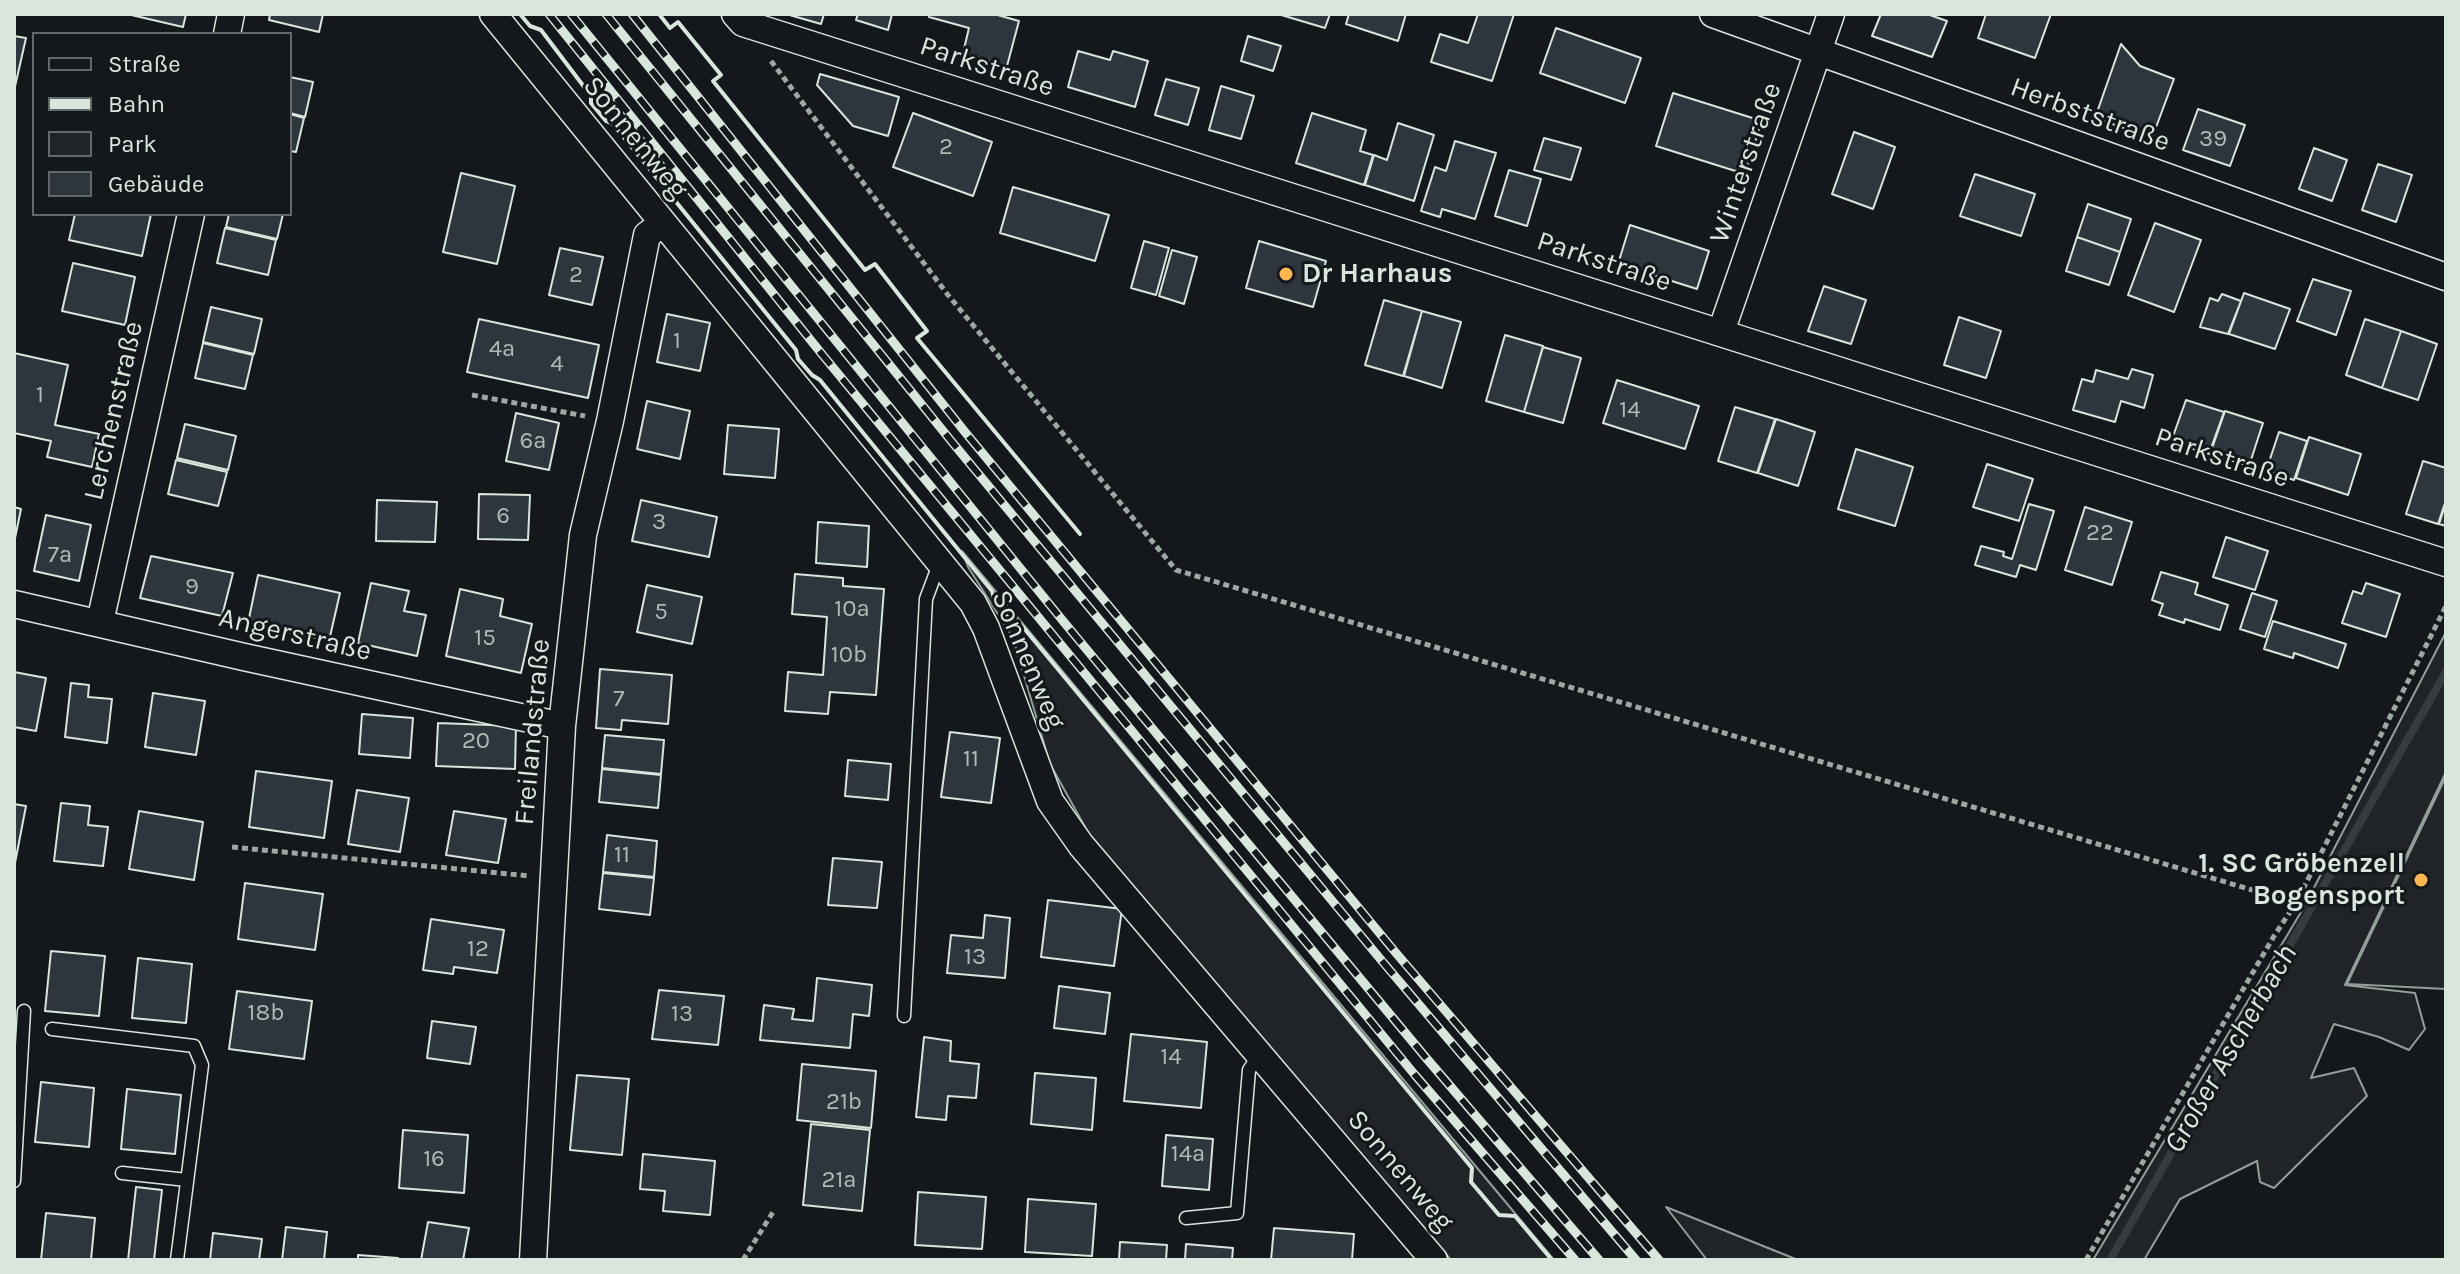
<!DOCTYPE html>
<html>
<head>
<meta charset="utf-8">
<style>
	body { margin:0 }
	#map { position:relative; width:2460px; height:1274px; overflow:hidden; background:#14181c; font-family:Karla,sans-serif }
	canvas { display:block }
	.frame { position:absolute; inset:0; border:16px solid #d8e6dc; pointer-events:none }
	.legend { position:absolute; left:32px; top:32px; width:260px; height:184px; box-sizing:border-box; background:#14181c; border:2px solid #626a69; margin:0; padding:10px 14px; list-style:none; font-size:24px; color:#d8e6dc }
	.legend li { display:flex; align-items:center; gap:16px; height:40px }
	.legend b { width:40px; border:2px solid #626a69 }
</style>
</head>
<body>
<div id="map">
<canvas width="2460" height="1274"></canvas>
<div class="frame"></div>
<ul class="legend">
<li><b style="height:10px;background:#14181c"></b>Straße</li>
<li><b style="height:10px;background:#d8e6dc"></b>Bahn</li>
<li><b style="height:22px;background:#202428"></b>Park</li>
<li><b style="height:22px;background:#2c363c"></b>Gebäude</li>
</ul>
</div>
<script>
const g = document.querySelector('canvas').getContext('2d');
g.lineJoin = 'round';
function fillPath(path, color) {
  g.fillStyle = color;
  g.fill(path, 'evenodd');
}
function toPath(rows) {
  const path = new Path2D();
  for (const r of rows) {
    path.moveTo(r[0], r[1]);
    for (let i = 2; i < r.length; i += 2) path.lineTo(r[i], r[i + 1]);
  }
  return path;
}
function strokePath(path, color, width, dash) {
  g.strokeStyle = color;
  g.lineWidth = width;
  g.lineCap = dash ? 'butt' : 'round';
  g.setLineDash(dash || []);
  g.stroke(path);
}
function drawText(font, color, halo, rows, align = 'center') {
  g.font = font + ' Karla,sans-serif';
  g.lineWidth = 6;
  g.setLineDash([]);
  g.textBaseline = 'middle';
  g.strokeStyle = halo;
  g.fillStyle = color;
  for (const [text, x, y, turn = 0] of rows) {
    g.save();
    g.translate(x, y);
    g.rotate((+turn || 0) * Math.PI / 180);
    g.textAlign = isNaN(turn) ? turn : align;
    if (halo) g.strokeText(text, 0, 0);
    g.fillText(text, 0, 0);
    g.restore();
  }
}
const green = toPath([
	[962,551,1554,1260,1451,1260,1094,843,1050,764,1013,638,968,567,962,551],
	[2446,632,2446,772,2345,985,2415,993,2425,1029,2409,1050,2379,1037,2334,1024,2311,1078,2354,1068,2367,1096,2274,1188,2260,1182,2257,1161,2180,1199,2144,1260,2093,1260,2304,907,2446,632],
	[2446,776,2446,989,2347,984,2446,776],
	[1666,1207,1798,1260,1707,1260,1666,1207]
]);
fillPath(green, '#202428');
strokePath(green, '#939e99', 2);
strokePath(toPath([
	[2110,1260,2446,672]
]), '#363b3e', 8);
const building = toPath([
	[127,14,186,14,183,27,127,14],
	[270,14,323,14,319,32,269,20,270,14],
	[786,14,824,14,821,24,786,14],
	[858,14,892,14,888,30,856,20,858,14],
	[930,14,994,14,1019,21,1007,66,963,53,969,28,929,17,930,14],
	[1278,14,1330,14,1325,28,1278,14],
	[1349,14,1406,14,1398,41,1346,24,1349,14],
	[1478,14,1514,14,1492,81,1431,62,1440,34,1468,43,1478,14],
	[1881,14,1927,14,1947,21,1932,57,1872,36,1881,14],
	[1986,14,2051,14,2035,58,1978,38,1986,14],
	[1556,28,1641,58,1625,103,1540,73,1556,28],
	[14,36,26,38,14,91,14,36],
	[1248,36,1281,46,1273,71,1241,61,1248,36],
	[2121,44,2140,66,2174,79,2152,138,2095,118,2121,44],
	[1078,51,1110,60,1113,51,1148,61,1135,107,1068,87,1078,51],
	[820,74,899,97,888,136,853,126,817,85,820,74],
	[290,77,313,82,305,117,290,113,290,77],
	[1166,79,1199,88,1188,125,1155,115,1166,79],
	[1221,86,1254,96,1241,139,1209,130,1221,86],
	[1673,93,1762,121,1745,174,1656,146,1673,93],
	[2198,109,2245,125,2230,166,2183,150,2198,109],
	[913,113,992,142,973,196,893,167,913,113],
	[1312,113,1366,130,1360,151,1373,155,1364,185,1296,163,1312,113],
	[290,114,304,118,296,152,290,151,290,114],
	[1398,123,1434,135,1414,201,1365,185,1374,155,1387,160,1398,123],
	[1854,132,1895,147,1873,209,1832,194,1854,132],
	[1544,138,1581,148,1571,180,1534,170,1544,138],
	[1455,141,1496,153,1475,219,1442,209,1440,217,1421,211,1435,167,1446,171,1455,141],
	[2314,148,2347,160,2332,201,2299,189,2314,148],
	[2378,164,2412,175,2396,222,2362,210,2378,164],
	[1509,170,1541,179,1527,226,1495,216,1509,170],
	[461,173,515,186,497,264,443,252,461,173],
	[1975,174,2035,194,2021,236,1960,216,1975,174],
	[1013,187,1109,215,1095,261,1000,233,1013,187],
	[2088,204,2131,219,2120,252,2077,237,2088,204],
	[75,214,151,214,142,256,69,240,75,214],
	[229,214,283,214,277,239,226,227,229,214],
	[2155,223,2201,240,2174,312,2128,295,2155,223],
	[1630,225,1709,251,1697,289,1618,264,1630,225],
	[225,228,276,240,268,275,217,263,225,228],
	[2077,237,2120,252,2109,285,2066,271,2077,237],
	[1144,241,1169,248,1156,295,1131,288,1144,241],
	[1259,241,1326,261,1313,307,1246,288,1259,241],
	[560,248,603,257,592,305,549,295,560,248],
	[1172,250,1197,257,1184,304,1159,296,1172,250],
	[73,263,135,277,125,325,62,311,73,263],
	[2313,279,2351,291,2336,335,2297,321,2313,279],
	[1824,286,1866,300,1851,344,1808,331,1824,286],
	[2244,293,2290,309,2275,349,2229,334,2244,293],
	[2222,294,2241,301,2228,334,2200,327,2210,298,2218,301,2222,294],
	[1384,300,1422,311,1403,376,1365,365,1384,300],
	[211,307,262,319,254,354,203,342,211,307],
	[1422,311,1461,322,1442,388,1404,376,1422,311],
	[667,314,710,323,700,371,657,362,667,314],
	[1959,317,2001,331,1986,378,1944,365,1959,317],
	[479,319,599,345,588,398,467,372,479,319],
	[2365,319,2401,331,2382,388,2346,375,2365,319],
	[2401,331,2437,344,2418,400,2382,388,2401,331],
	[1505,335,1543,346,1524,412,1486,401,1505,335],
	[203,343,253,355,245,389,195,378,203,343],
	[1543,347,1581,358,1563,423,1524,412,1543,347],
	[14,353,68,365,55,425,99,434,92,467,47,457,51,441,14,433,14,353],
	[2132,369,2153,375,2144,408,2121,401,2115,422,2073,410,2082,379,2093,382,2096,370,2128,379,2132,369],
	[1617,380,1699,406,1685,449,1603,423,1617,380],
	[2186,400,2224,412,2209,454,2171,442,2186,400],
	[647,401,690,411,680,459,637,449,647,401],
	[1735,407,1775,419,1757,473,1718,461,1735,407],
	[2225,411,2263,423,2249,466,2210,454,2225,411],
	[516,413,559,423,549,470,506,461,516,413],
	[1776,419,1815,432,1798,486,1758,473,1776,419],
	[185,424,236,436,228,470,177,458,185,424],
	[728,425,779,429,775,478,724,474,728,425],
	[2279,432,2307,441,2294,480,2266,471,2279,432],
	[2309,437,2361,454,2348,495,2296,478,2309,437],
	[1856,449,1913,467,1895,526,1838,509,1856,449],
	[176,460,227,472,218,506,168,494,176,460],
	[2423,461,2446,468,2446,500,2438,524,2406,514,2423,461],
	[1987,464,2033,479,2019,521,1973,507,1987,464],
	[479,494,530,495,528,540,478,539,479,494],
	[377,500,437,502,435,542,376,541,377,500],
	[641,500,717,517,709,557,632,541,641,500],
	[2446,502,2446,526,2439,524,2446,502],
	[2029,504,2054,511,2036,570,2020,565,2016,577,1975,565,1981,546,2004,552,2003,556,2012,559,2029,504],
	[14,507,21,509,14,543,14,507],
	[2085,507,2132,522,2112,585,2065,570,2085,507],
	[46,515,91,525,79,581,34,571,46,515],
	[818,522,869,526,867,567,816,563,818,522],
	[2226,537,2268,551,2255,590,2213,577,2226,537],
	[151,556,233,573,222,616,140,598,151,556],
	[2161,572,2198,583,2195,594,2228,605,2220,630,2185,619,2184,623,2159,615,2163,604,2152,600,2161,572],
	[795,574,843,578,843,586,884,589,876,695,830,692,828,714,785,711,788,672,823,675,827,617,792,614,795,574],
	[258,575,340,593,329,641,248,623,258,575],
	[371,583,409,591,404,611,426,615,417,656,358,643,371,583],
	[2366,583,2400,594,2386,637,2342,623,2353,591,2362,594,2366,583],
	[647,585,702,597,692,644,637,632,647,585],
	[460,589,503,599,500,616,532,624,521,673,446,656,460,589],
	[2252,593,2277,601,2265,637,2240,629,2252,593],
	[2273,621,2346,644,2338,668,2294,653,2293,658,2264,649,2273,621],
	[600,669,672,675,668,724,622,720,621,730,596,728,600,669],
	[14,672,46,678,36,731,14,727,14,672],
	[71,683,89,685,88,697,112,699,107,743,65,737,71,683],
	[153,693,205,701,196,755,145,747,153,693],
	[362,714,413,718,410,758,359,754,362,714],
	[438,723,516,726,515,769,436,766,438,723],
	[950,732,1000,738,991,803,941,797,950,732],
	[605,735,664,740,661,774,602,768,605,735],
	[848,760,891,764,888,800,845,796,848,760],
	[602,769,661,775,658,808,599,802,602,769],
	[256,771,332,781,324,838,249,827,256,771],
	[357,790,409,798,400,852,348,844,357,790],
	[61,803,90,806,88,825,108,827,103,866,54,861,61,803],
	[14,804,26,806,15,863,14,863,14,804],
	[139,811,203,822,194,880,129,869,139,811],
	[454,811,506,819,498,863,446,855,454,811],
	[607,835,657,841,654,877,603,872,607,835],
	[833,858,882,862,877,908,828,905,833,858],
	[603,873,654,878,650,915,599,909,603,873],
	[245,883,323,894,315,950,238,939,245,883],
	[1048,900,1122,909,1114,966,1041,957,1048,900],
	[985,915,1010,918,1005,978,947,973,951,935,983,938,985,915],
	[431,919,504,930,497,973,454,967,453,974,423,970,431,919],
	[51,951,105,956,99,1016,45,1011,51,951],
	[138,958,192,964,186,1023,132,1018,138,958],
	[817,978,872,985,869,1016,853,1014,850,1048,760,1040,764,1005,794,1009,792,1019,813,1021,817,978],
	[1059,986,1110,993,1105,1034,1054,1028,1059,986],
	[659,990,724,996,718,1045,652,1039,659,990],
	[237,991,312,1001,304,1059,229,1049,237,991],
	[432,1021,476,1027,470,1064,427,1058,432,1021],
	[1131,1034,1207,1042,1201,1108,1124,1101,1131,1034],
	[924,1037,951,1041,950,1061,979,1064,976,1098,948,1096,946,1120,916,1117,924,1037],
	[802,1064,876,1071,871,1128,797,1120,802,1064],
	[1035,1073,1096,1078,1092,1130,1031,1124,1035,1073],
	[577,1075,629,1079,622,1155,570,1150,577,1075],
	[41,1082,94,1088,89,1147,35,1142,41,1082],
	[127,1089,181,1095,175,1154,121,1149,127,1089],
	[811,1124,870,1130,862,1211,803,1205,811,1124],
	[403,1130,468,1135,464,1193,399,1188,403,1130],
	[1166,1135,1213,1139,1209,1190,1162,1186,1166,1135],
	[643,1154,715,1161,710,1215,663,1211,665,1191,640,1189,643,1154],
	[136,1187,162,1190,154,1260,128,1260,136,1187],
	[918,1192,986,1197,982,1249,915,1245,918,1192],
	[1028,1199,1096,1204,1092,1256,1025,1252,1028,1199],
	[46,1213,95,1218,91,1260,41,1260,46,1213],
	[428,1222,469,1228,463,1260,421,1260,428,1222],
	[286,1227,327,1232,324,1260,282,1260,286,1227],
	[1274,1228,1354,1234,1352,1260,1271,1260,1274,1228],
	[213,1233,262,1239,259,1260,210,1260,213,1233],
	[1120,1242,1167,1245,1166,1260,1119,1260,1120,1242],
	[1186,1244,1233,1248,1232,1260,1185,1260,1186,1244],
	[358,1255,398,1258,398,1260,358,1260,358,1255]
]);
fillPath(building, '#2c363c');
strokePath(building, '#d8e6dc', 2);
const service = toPath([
	[904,1016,926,599,935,575,945,568],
	[52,1029,194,1046,202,1065,177,1260],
	[122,1173,187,1180],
	[14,1181,24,1011],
	[1186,1218,1237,1213,1249,1070,1260,1054]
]);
const minor = toPath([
	[493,14,973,603,986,628,1050,801,1081,845,1434,1260],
	[735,14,743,23,2446,563],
	[1713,14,2446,277],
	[227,34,231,14],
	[1721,332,1831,14],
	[14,604,244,657,562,726],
	[100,622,191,214],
	[533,1260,562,726,583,535,610,421,647,235,663,223]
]);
strokePath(service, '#d8e6dc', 15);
strokePath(minor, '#d8e6dc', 29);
strokePath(toPath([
	[771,61,948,295,1176,570,2296,903],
	[472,395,585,416],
	[232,847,530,876],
	[743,1260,773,1212],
	[2086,1260,2274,936,2296,903,2446,606]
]), '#9da8a2', 5, [6, 4]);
strokePath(service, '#14181c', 12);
strokePath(minor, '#14181c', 26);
const rail = toPath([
	[549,14,821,353,1415,1075,1575,1260],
	[571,14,1063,621,1427,1059,1599,1260],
	[606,14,952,442,1382,961,1636,1260],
	[632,14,965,432,1396,953,1659,1260]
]);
strokePath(rail, '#d8e6dc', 9);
strokePath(rail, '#14181c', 6, [18]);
strokePath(toPath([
	[520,14,530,26,541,30,591,96,591,103,606,121,613,124,796,350,798,359,812,375,820,380,992,591,995,602,1009,619,1018,621,1472,1168,1471,1182,1499,1215,1515,1216,1552,1260],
	[659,14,670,28,678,22,721,75,713,81,865,270,875,264,927,331,917,338,1080,534]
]), '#d8e6dc', 4);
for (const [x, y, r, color] of [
	[1286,274,8,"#ffb74d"],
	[2421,880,8,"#ffb74d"]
]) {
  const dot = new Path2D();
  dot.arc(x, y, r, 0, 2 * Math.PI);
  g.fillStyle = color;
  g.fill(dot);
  strokePath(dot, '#14181c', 3);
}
drawText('24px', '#adbab4', null, [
	["39",2213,139],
	["2",946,147],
	["2",576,275],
	["1",677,341],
	["4a",502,349],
	["4",557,364],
	["1",40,395],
	["14",1630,410],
	["6a",533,441],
	["6",503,516],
	["3",659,522],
	["22",2100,533],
	["7a",60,555],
	["9",192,587],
	["10a",852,609],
	["5",661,612],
	["15",485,638],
	["10b",849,655],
	["7",619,699],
	["20",476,741],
	["11",971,759],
	["11",622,855],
	["12",478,949],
	["13",975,957],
	["18b",266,1013],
	["13",682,1014],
	["14",1171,1057],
	["21b",844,1102],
	["14a",1188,1154],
	["16",434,1159],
	["21a",839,1180]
]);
drawText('28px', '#d8e6dc', '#14181c', [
	["Parkstraße",987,67,18],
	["Herbststraße",2090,115,20],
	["Sonnenweg",635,138,51],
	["Winterstraße",1746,163,-71],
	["Parkstraße",1604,262,18],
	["Lerchenstraße",114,411,-77],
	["Parkstraße",2222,458,18],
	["Angerstraße",295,635,13],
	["Sonnenweg",1028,660,67],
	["Freilandstraße",533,732,-85],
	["Sonnenweg",1400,1171,50]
]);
drawText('bold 28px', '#d8e6dc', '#14181c', [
	["Dr Harhaus",1302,274],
	["1. SC Gröbenzell",2405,864,"right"],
	["Bogensport",2405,896,"right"]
], 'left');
drawText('italic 30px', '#d8e6dc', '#14181c', [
	["Großer Ascherbach",2231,1049,-60]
]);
</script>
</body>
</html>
